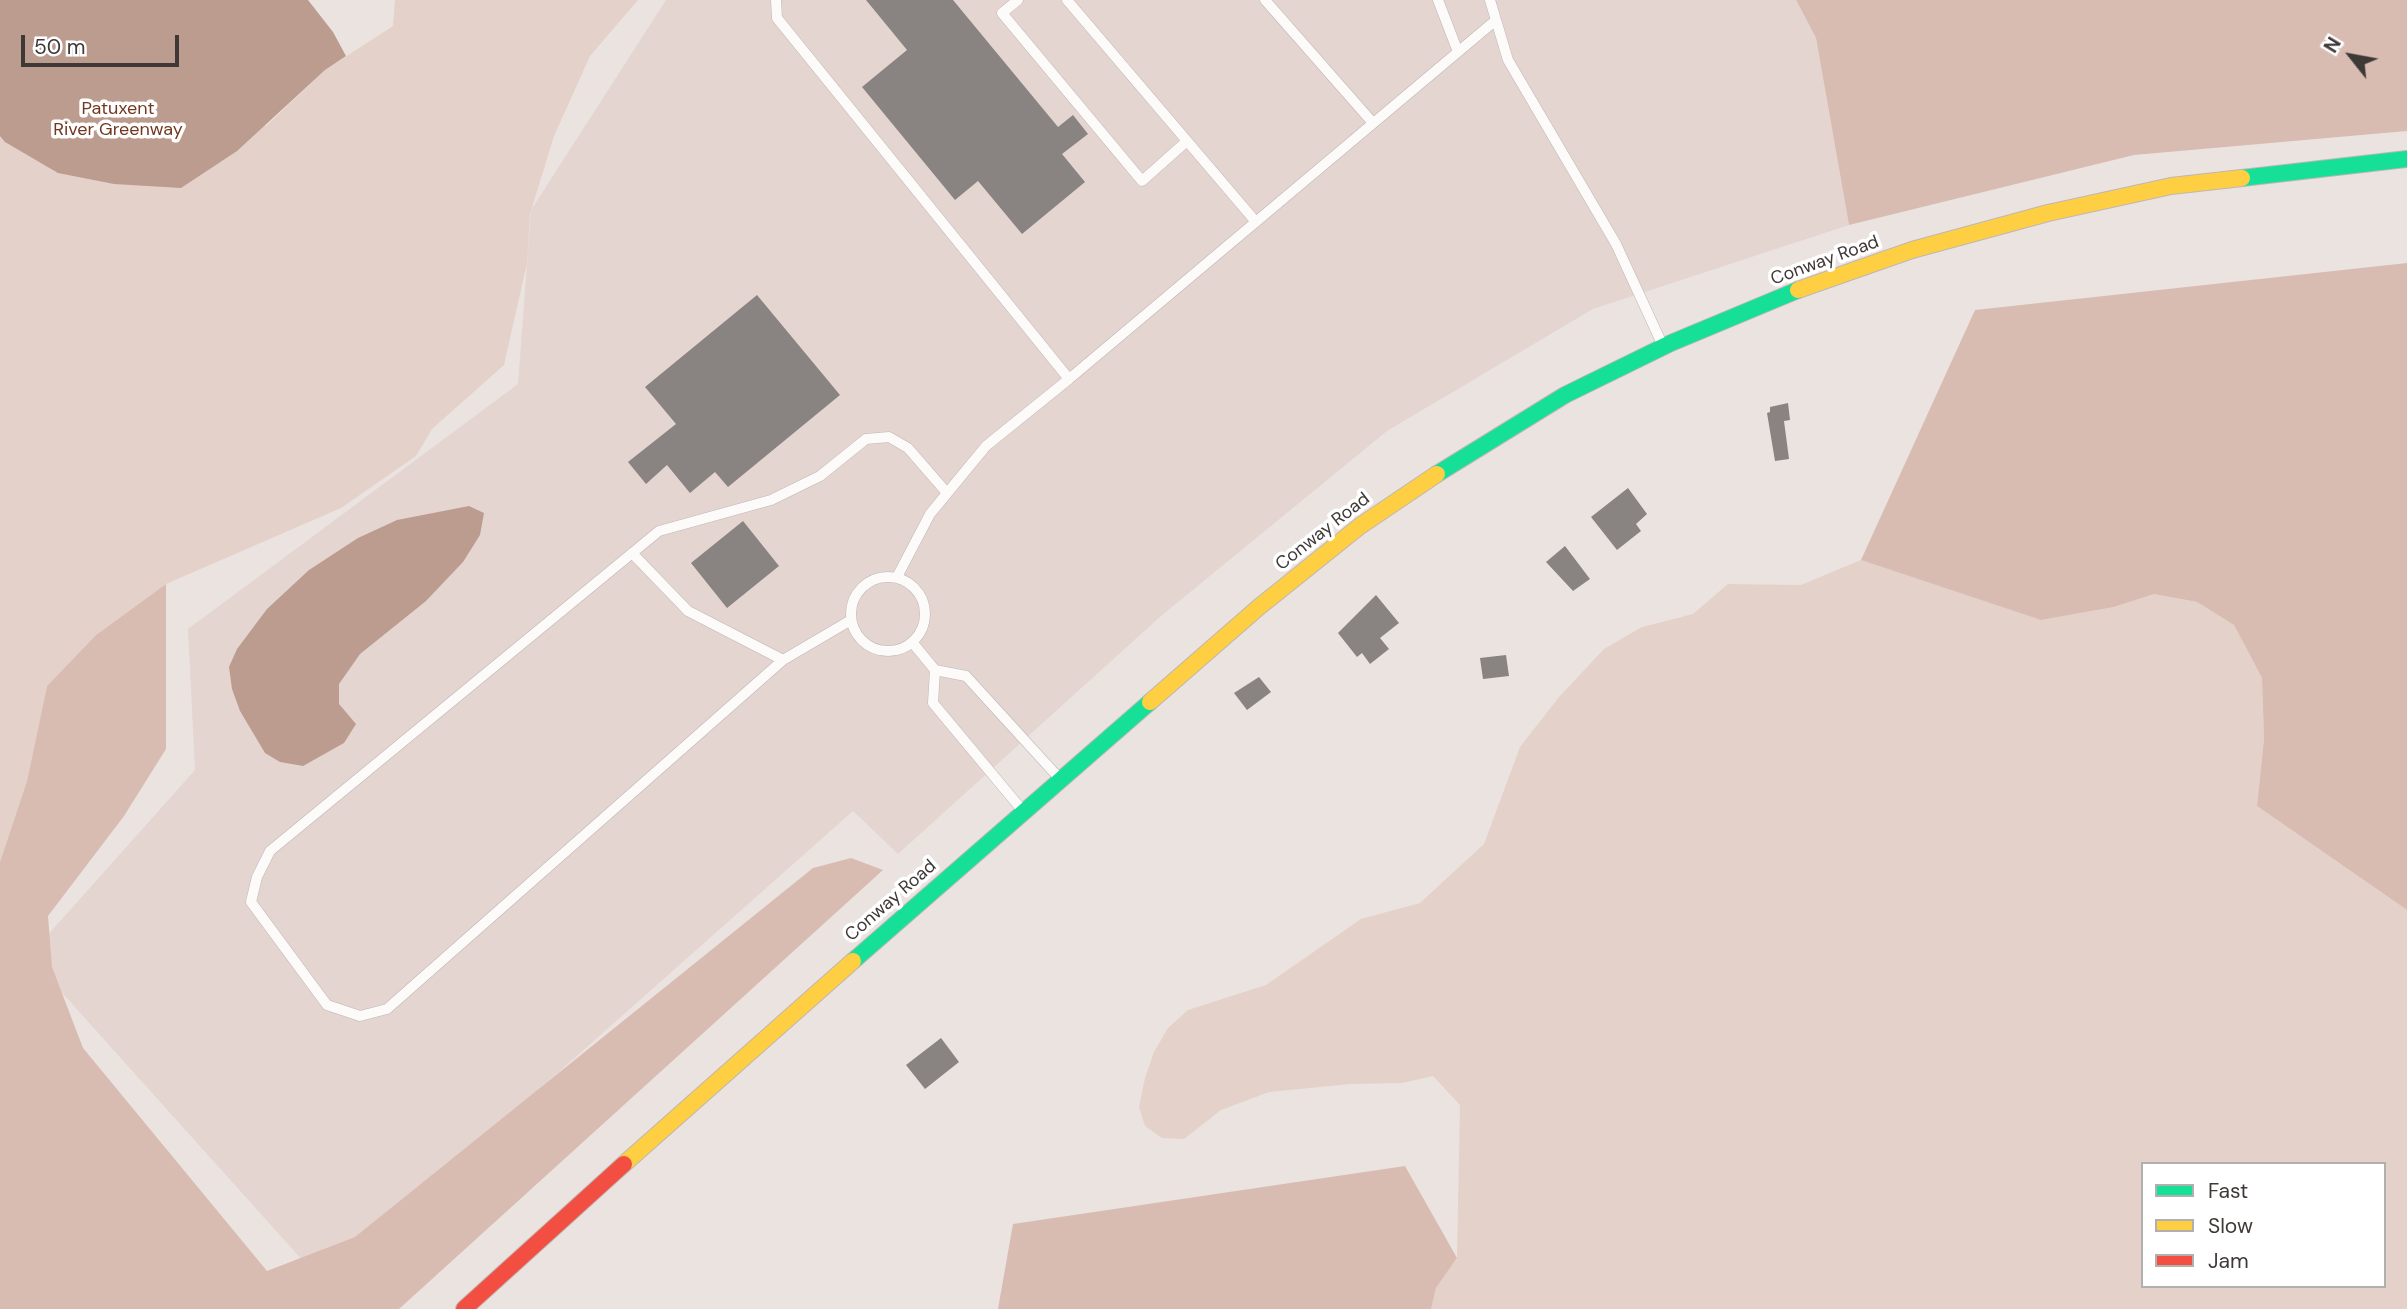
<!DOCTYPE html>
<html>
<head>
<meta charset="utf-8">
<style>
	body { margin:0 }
	#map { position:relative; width:2407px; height:1309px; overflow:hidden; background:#ebe3e0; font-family:"DM Sans",sans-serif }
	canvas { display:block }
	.legend { position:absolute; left:2141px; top:1162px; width:245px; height:126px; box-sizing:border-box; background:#fff; border:2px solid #b2afaf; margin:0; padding:9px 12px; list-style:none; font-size:21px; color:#3e3836 }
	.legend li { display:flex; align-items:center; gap:14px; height:35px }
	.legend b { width:35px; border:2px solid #b2afaf }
	.north { position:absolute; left:2316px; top:21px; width:70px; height:70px; -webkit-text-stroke:5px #fff; paint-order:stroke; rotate:301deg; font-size:19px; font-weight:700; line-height:28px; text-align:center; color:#3e3836 }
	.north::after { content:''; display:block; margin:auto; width:24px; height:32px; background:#3e3836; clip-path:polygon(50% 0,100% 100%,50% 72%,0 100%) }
	.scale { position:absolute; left:21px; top:35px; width:158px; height:32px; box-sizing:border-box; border:4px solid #3e3836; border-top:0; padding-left:9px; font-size:21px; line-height:24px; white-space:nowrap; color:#3e3836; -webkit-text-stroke:5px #fff; paint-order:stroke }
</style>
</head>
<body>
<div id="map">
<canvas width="2407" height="1309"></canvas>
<ul class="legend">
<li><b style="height:9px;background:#16e098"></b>Fast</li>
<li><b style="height:9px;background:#ffcf43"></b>Slow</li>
<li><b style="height:9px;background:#f24e42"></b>Jam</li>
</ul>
<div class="north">N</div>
<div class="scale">50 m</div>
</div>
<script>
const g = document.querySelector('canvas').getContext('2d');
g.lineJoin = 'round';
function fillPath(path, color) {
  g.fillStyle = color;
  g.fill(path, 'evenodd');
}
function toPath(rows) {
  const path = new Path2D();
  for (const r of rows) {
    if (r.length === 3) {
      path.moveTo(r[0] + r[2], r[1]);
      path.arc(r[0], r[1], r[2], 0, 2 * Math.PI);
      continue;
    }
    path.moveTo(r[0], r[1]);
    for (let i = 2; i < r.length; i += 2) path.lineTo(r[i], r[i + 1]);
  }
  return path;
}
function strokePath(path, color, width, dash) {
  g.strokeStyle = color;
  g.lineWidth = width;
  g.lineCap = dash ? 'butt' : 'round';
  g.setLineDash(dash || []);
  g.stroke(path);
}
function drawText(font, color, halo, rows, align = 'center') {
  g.font = font + ' "DM Sans",sans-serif';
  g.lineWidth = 7;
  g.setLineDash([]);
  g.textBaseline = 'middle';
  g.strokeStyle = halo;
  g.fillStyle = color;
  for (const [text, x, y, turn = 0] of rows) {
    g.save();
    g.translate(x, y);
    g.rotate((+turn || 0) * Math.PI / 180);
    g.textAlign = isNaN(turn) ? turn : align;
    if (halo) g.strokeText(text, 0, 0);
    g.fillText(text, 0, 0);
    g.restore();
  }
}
fillPath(toPath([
	[666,0,1796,0,1816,38,1849,225,1593,309,1387,431,1161,616,898,854,853,811,322,1282,29,956,195,770,188,629,518,384,531,210]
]), '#e5d5d0');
fillPath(toPath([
	[0,0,266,126,325,70,393,26,395,0,638,0,590,56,554,136,530,214,527,263,504,365,432,429,416,456,341,508,166,584,96,635,47,686,27,781,0,862],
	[1861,560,2041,620,2114,607,2154,594,2197,602,2234,625,2262,678,2264,739,2257,806,2407,910,2407,1309,1431,1309,1436,1288,1457,1258,1460,1105,1433,1076,1402,1083,1350,1084,1269,1092,1221,1110,1184,1139,1162,1138,1145,1126,1139,1107,1145,1078,1154,1052,1168,1028,1188,1010,1266,985,1361,919,1420,903,1484,844,1520,747,1559,697,1604,649,1642,627,1693,614,1728,584,1801,585],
	[2143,1164,2384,1164,2384,1286,2143,1286]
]), '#e4d1c9');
fillPath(toPath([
	[1796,0,2407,0,2407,131,2134,155,1849,225,1816,38],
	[2407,263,2407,910,2257,806,2264,739,2262,678,2234,625,2197,602,2154,594,2114,607,2041,620,1861,560,1975,310],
	[166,584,166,749,124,816,48,916,52,967,83,1048,267,1271,355,1237,813,868,851,858,883,870,399,1309,0,1309,0,862,27,781,47,686,96,635],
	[1405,1166,1457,1258,1436,1288,1431,1309,998,1309,1013,1224]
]), '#d8bcb1');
fillPath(toPath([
	[0,0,308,0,333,32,346,56,325,70,237,151,181,188,114,184,58,173,5,142,0,136],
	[469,506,484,513,480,535,463,562,426,601,360,654,339,684,339,704,356,724,344,743,303,766,280,762,265,753,240,711,232,689,229,667,237,649,267,609,309,570,358,538,397,520]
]), '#bb9c8f');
fillPath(toPath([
	[866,0,953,0,1058,127,1073,115,1088,134,1062,154,1085,182,1022,234,978,181,955,200,862,87,907,50],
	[757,295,840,395,728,487,715,472,690,493,667,465,646,484,628,462,676,424,645,387],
	[1788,403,1790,420,1784,421,1789,459,1775,461,1767,413,1770,412,1770,407],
	[1628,488,1647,514,1636,524,1641,531,1617,550,1591,517],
	[743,521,779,566,727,608,691,563],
	[1565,546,1590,579,1573,591,1546,562],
	[1376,595,1399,623,1380,638,1389,649,1370,664,1362,653,1357,657,1338,633],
	[1506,655,1509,676,1483,679,1480,658],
	[1259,677,1271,692,1247,710,1234,693],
	[941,1038,959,1062,925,1089,906,1065]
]), '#898381');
const lane = toPath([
	[776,0,777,18,1069,379,986,446,930,514,897,577],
	[1018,0,1002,13,1142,181,1187,141],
	[1067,0,1256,222],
	[1265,0,1373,123],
	[1438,0,1458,52],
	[1490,0,1508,60,1616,244,1663,346],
	[1069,379,1496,20],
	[632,553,688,611,783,660],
	[888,614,37],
	[851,620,783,660,387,1009,360,1016,327,1005,251,902,257,877,270,851,659,531,771,500,820,476,866,439,889,437,908,448,947,493],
	[912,642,935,670,966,676,1060,779],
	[935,670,933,703,1023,811]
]);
const fast = toPath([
	[2242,178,2407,159],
	[1437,474,1565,395,1671,343,1798,290],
	[853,961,1150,702]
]);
const slow = toPath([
	[1798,290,1912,250,2048,213,2171,186,2242,178],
	[1150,702,1259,607,1360,526,1437,474],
	[624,1164,853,961]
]);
const jam = toPath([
	[464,1309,624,1164]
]);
strokePath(lane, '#bdb7b5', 11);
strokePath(fast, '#bdb7b5', 18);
strokePath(slow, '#bdb7b5', 18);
strokePath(jam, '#bdb7b5', 18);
strokePath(lane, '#fcfbfa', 10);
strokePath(fast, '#16e098', 16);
strokePath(slow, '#ffcf43', 16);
strokePath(jam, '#f24e42', 16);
drawText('18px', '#71381f', '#fff', [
	["Patuxent",118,109],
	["River Greenway",118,130]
]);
drawText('18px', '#3e3836', '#fff', [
	["Conway Road",1825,261,-20],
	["Conway Road",1323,532,-38],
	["Conway Road",891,901,-41]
]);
</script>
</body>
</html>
